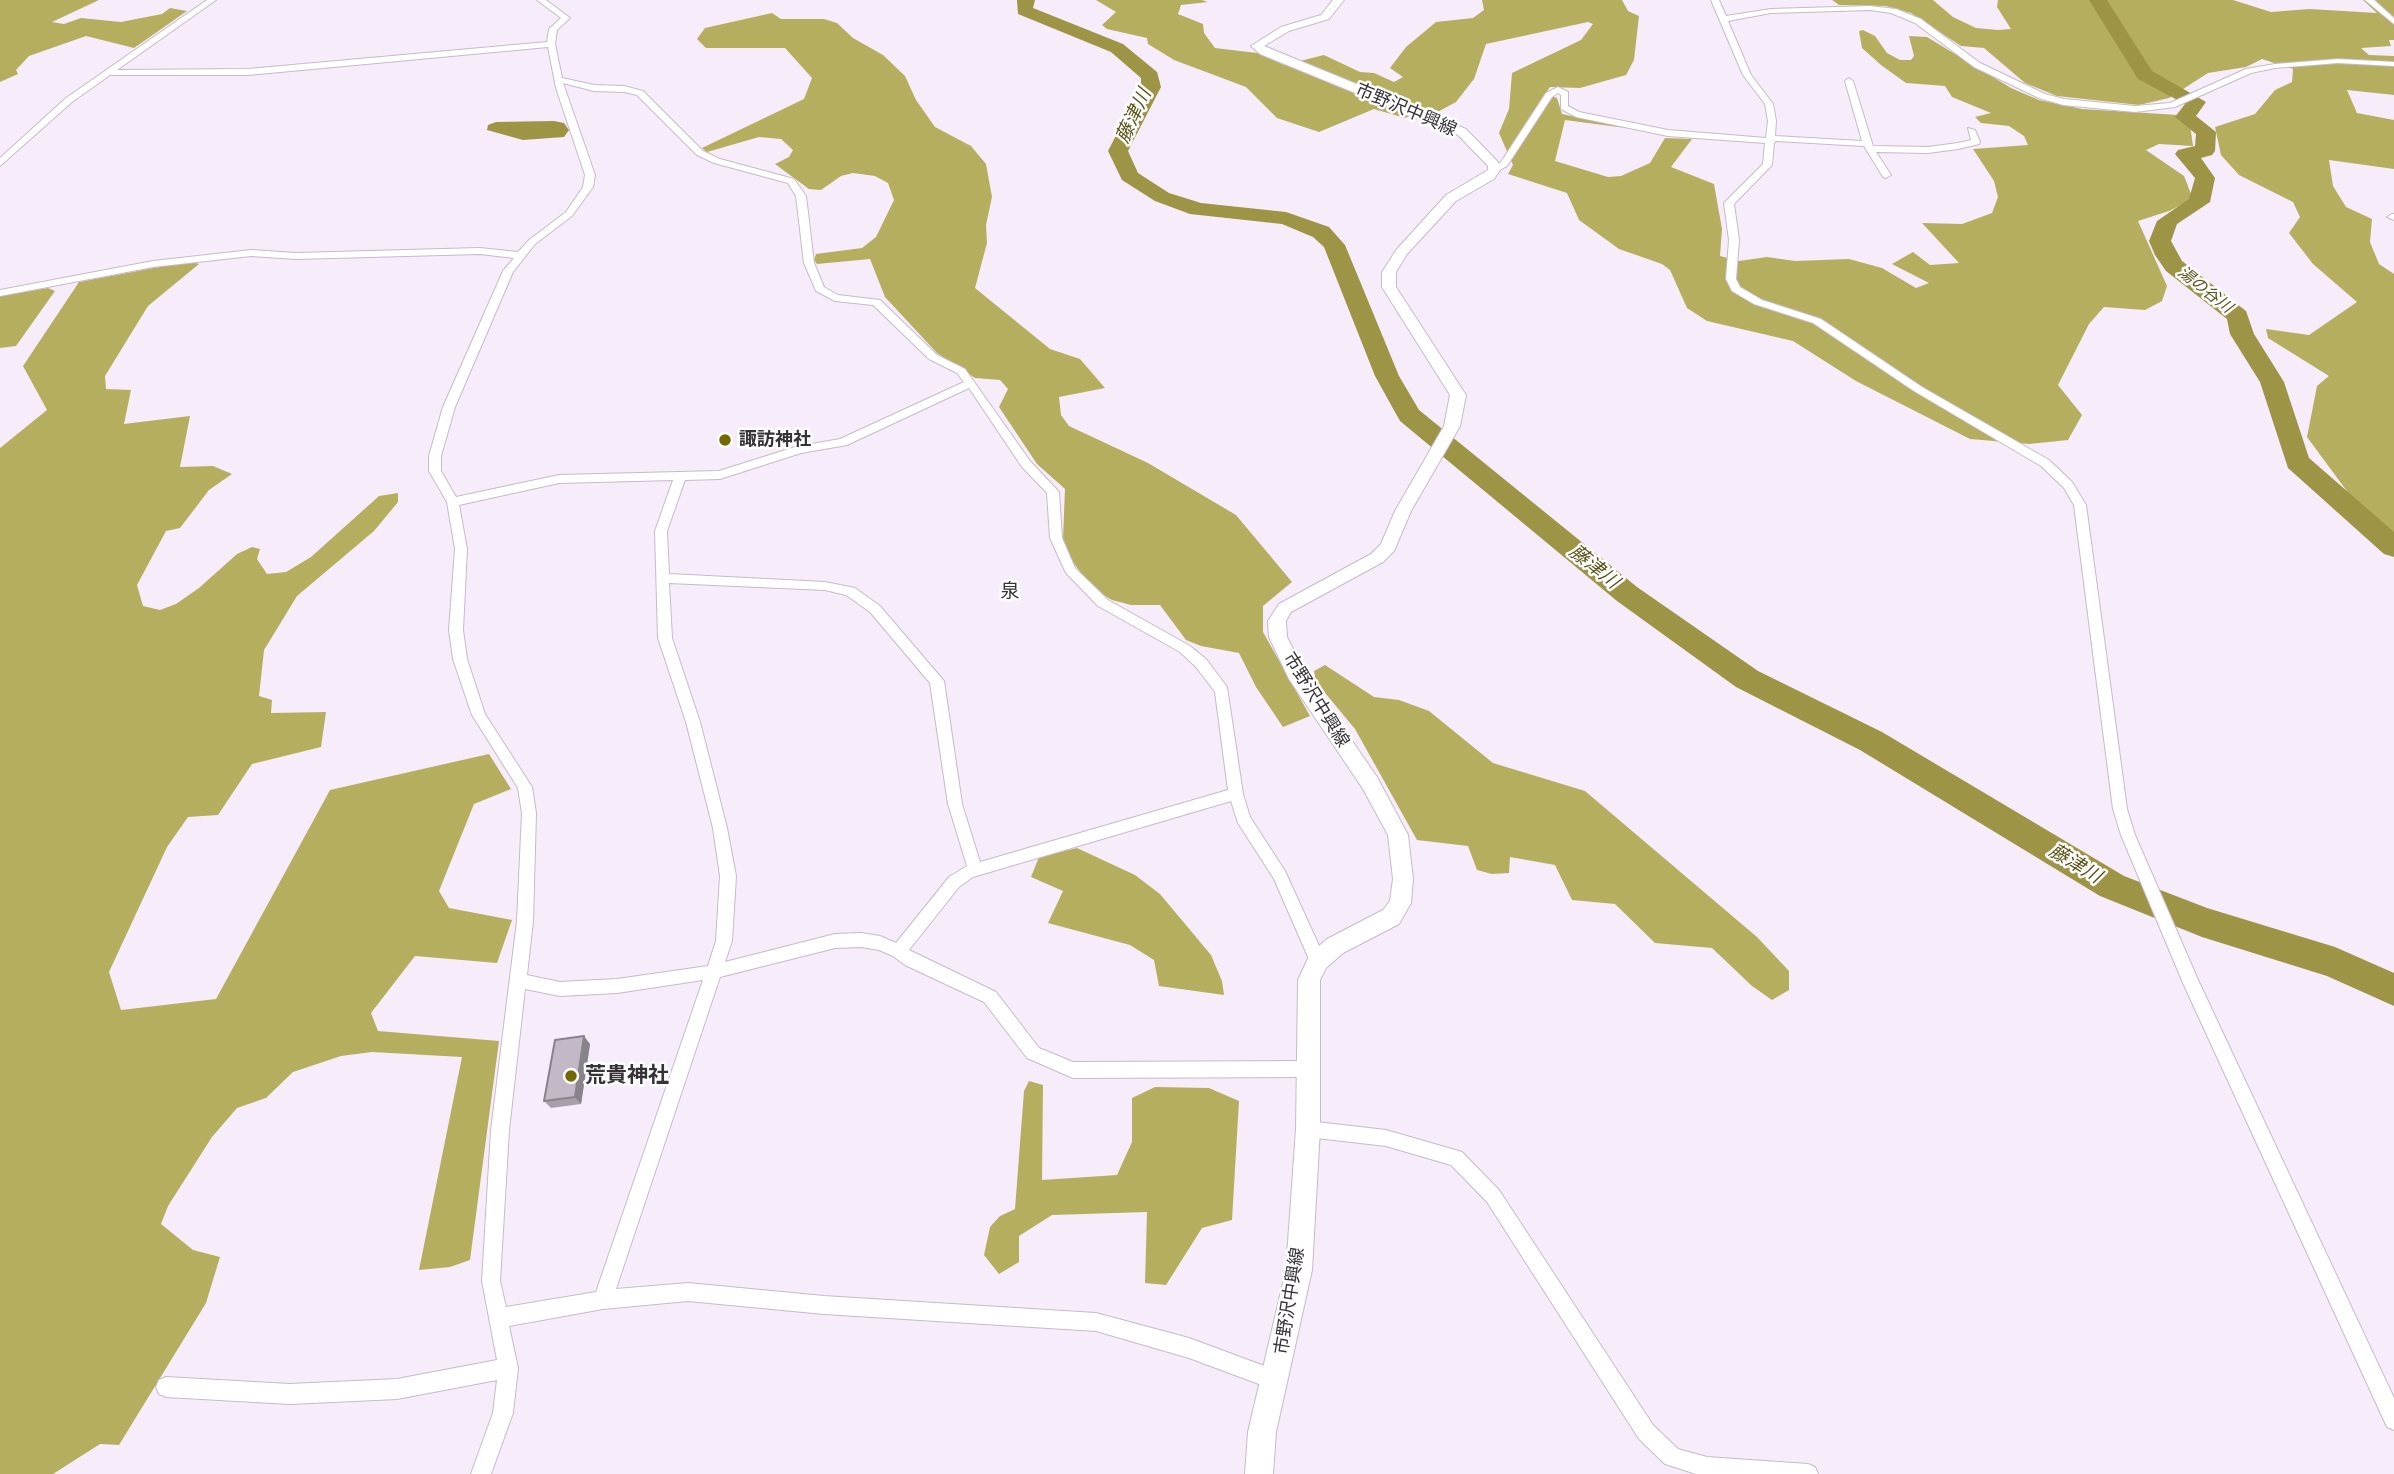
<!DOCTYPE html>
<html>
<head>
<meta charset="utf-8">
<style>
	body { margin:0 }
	canvas { display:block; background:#f7ecfa }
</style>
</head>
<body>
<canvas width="2394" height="1474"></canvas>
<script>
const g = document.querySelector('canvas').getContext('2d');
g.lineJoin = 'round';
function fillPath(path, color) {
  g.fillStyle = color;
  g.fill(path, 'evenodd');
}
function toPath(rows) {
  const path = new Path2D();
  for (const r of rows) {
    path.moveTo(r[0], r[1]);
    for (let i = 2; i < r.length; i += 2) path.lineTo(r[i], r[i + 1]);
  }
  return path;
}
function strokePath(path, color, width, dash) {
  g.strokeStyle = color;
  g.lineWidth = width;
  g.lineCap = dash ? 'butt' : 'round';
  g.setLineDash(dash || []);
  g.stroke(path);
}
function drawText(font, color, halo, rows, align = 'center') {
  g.font = font + ' Figtree,"Noto Sans JP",sans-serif';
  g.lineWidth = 5;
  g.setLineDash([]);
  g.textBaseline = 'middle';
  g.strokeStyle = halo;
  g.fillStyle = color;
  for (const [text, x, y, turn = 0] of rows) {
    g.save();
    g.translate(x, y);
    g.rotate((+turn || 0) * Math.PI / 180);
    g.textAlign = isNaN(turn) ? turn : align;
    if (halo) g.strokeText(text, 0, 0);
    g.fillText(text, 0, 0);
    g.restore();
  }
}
fillPath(toPath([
	[0,0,99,0,52,22,64,24,81,18,121,22,162,14,170,8,187,11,134,48,86,36,29,56,16,70,18,74,0,82],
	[1096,0,1202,0,1208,2,1181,5,1178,14,1203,24,1204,33,1215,48,1257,53,1284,65,1324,55,1360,72,1374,73,1394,82,1403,77,1390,68,1406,47,1436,22,1473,18,1484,10,1482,0,1622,0,1628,11,1639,16,1634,60,1626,75,1580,88,1550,87,1545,94,1557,98,1562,114,1626,128,1565,120,1555,161,1608,177,1621,176,1650,163,1665,138,1692,139,1671,167,1714,184,1722,229,1720,256,1739,261,1767,257,1795,261,1849,259,1882,268,1916,288,1929,283,1892,264,1913,252,1930,265,1959,263,1922,223,1962,224,1992,213,1998,197,1994,181,1973,149,2028,145,2024,136,2009,126,1981,123,1975,117,1991,113,1952,97,1945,86,1906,83,1881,65,1862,48,1859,31,1863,30,1875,36,1887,53,1900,60,1911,60,1914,56,1909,36,1927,37,2011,88,2039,100,2082,109,2178,115,2190,124,2193,146,2159,144,2146,150,2184,176,2193,199,2169,211,2138,221,2167,286,2162,301,2145,310,2104,307,2089,324,2058,385,2082,415,2068,440,2029,444,1970,439,1856,381,1793,341,1707,321,1687,308,1670,270,1662,264,1619,249,1579,220,1567,193,1508,174,1513,165,1499,133,1509,109,1512,73,1581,40,1593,24,1588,22,1486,44,1474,79,1456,102,1432,115,1418,112,1405,118,1374,109,1319,132,1277,118,1246,87,1174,60,1148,44,1147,38,1107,29,1102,25,1116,12],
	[1832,0,1933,0,1953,17,1976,28,1998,30,2011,29,1997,7,1998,0,2233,0,2271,12,2309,9,2377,13,2363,0,2394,0,2394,40,2389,40,2391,46,2361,48,2369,55,2394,56,2394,95,2347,90,2357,113,2394,120,2394,169,2329,160,2333,186,2346,207,2372,219,2370,242,2379,264,2394,274,2394,536,2352,498,2307,437,2317,386,2329,376,2268,338,2266,329,2309,335,2357,302,2313,264,2289,233,2300,217,2293,202,2239,175,2221,155,2215,127,2255,114,2275,90,2292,82,2293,69,2262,59,2246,67,2208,73,2169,98,2139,105,2057,96,2025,83,1984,48,1961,46,1911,13,1886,6,1839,5],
	[772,13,781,19,824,19,837,23,853,38,883,55,905,76,916,100,935,127,971,146,986,164,992,197,986,225,987,243,975,288,1050,349,1080,359,1105,388,1059,397,1061,415,1069,426,1148,463,1236,515,1292,582,1263,606,1263,632,1310,716,1283,727,1256,687,1239,653,1201,646,1186,640,1160,605,1131,605,1112,600,1092,588,1073,562,1063,539,1065,489,1037,464,999,407,1008,389,1000,380,975,378,937,353,885,297,870,259,817,264,814,260,816,254,862,248,876,237,894,200,888,183,875,176,853,173,841,176,821,190,809,189,775,164,789,157,793,150,781,139,759,137,707,152,702,148,804,99,812,78,785,48,706,48,697,39,705,28],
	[191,261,199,264,148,306,105,376,106,389,131,390,124,424,190,416,180,467,213,466,232,474,209,490,180,528,166,531,137,585,143,606,160,610,176,604,199,588,237,554,252,547,260,549,257,559,267,574,286,572,311,557,379,496,398,493,398,502,374,531,297,596,264,650,259,696,272,700,271,713,326,712,321,747,252,764,218,815,188,817,167,847,109,972,121,1010,216,999,330,790,489,754,511,789,474,804,439,891,449,908,512,920,497,963,415,956,371,1013,378,1031,499,1041,470,1260,450,1267,419,1270,462,1057,372,1052,341,1056,293,1072,266,1098,237,1108,212,1137,168,1206,161,1224,193,1250,220,1257,206,1303,119,1445,100,1444,53,1474,0,1474,0,448,47,410,23,366,79,282],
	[48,288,55,291,16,346,0,348,0,296],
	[1325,665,1374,697,1399,700,1429,711,1493,763,1585,791,1757,937,1789,971,1789,990,1772,1000,1752,986,1712,948,1655,943,1615,904,1572,900,1555,865,1510,857,1509,873,1492,874,1477,870,1468,846,1417,840,1355,729,1316,682,1314,671],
	[1077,848,1135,875,1160,894,1211,955,1222,981,1224,995,1159,986,1154,960,1130,945,1048,923,1063,891,1031,877,1039,857],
	[1029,1081,1043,1085,1042,1180,1117,1175,1132,1142,1132,1098,1155,1087,1209,1088,1239,1101,1232,1220,1202,1228,1166,1285,1145,1283,1147,1212,1052,1215,1019,1236,1019,1262,999,1274,984,1255,990,1227,1000,1216,1015,1209,1024,1091]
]), '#b6ae5f');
fillPath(toPath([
	[554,121,564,123,569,130,564,137,523,140,487,130,488,125,496,122]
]), '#9d9445');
fillPath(toPath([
	[1017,0,1035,0,1033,8,1123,44,1157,72,1161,87,1128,151,1138,173,1169,193,1201,203,1286,212,1329,227,1345,245,1399,376,1419,410,1637,587,1758,671,1882,732,2124,876,2207,908,2335,947,2394,973,2394,1006,2327,976,2202,937,2100,896,1860,750,1736,687,1617,601,1400,421,1375,376,1324,247,1313,237,1282,224,1190,214,1155,201,1122,180,1108,151,1141,87,1141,78,1111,52,1018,14,1017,0],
	[2089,0,2107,0,2152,71,2206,102,2196,116,2216,132,2215,151,2212,155,2201,158,2215,178,2210,202,2177,224,2171,241,2182,261,2246,311,2254,334,2284,382,2309,458,2394,532,2394,557,2384,554,2288,468,2260,382,2230,334,2227,319,2166,271,2155,255,2149,241,2157,221,2189,199,2195,178,2175,154,2178,150,2195,146,2196,134,2175,117,2185,104,2138,79,2089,0]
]), '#9d9445');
const street = toPath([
	[207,0,216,0,117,70,248,69,547,42,549,29,561,18,537,0,546,0,570,18,557,30,555,44,562,78,594,85,624,86,643,91,703,151,720,159,794,179,806,196,814,263,824,287,838,295,880,300,937,355,965,369,1030,461,1059,492,1062,538,1075,568,1108,600,1190,646,1206,659,1227,687,1243,794,1250,817,1285,871,1326,961,1324,966,1318,968,1312,966,1274,879,1238,823,1231,801,973,877,959,887,909,950,996,992,1039,1048,1073,1062,1310,1061,1316,1063,1318,1069,1316,1075,1310,1077,1073,1078,1027,1058,984,1002,905,965,893,956,879,950,861,947,835,948,720,977,616,1289,688,1283,824,1296,1096,1313,1189,1338,1275,1370,1282,1373,1285,1380,1282,1387,1275,1390,1189,1358,1096,1331,824,1314,688,1301,603,1309,509,1326,518,1368,513,1413,491,1474,471,1474,493,1413,497,1380,397,1399,290,1404,166,1397,159,1394,156,1387,159,1380,166,1377,290,1384,397,1379,497,1360,482,1281,491,1130,517,921,522,813,518,788,472,715,453,659,449,630,455,549,447,502,429,471,429,456,443,407,503,271,514,258,480,254,296,259,251,256,153,267,0,296,0,290,153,261,251,250,296,253,480,248,518,252,529,240,566,212,583,187,585,175,556,88,548,47,248,75,110,75,72,102,0,166,0,158,66,98,207,0],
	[563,83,594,91,624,92,637,95,697,155,714,163,788,183,796,196,804,263,816,291,835,301,873,305,929,359,957,373,964,382,840,439,795,447,719,471,559,475,456,497,441,471,441,456,455,407,513,272,535,244,572,216,593,187,595,175,563,83],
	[969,388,1022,467,1047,493,1050,538,1066,573,1098,606,1180,652,1196,667,1215,692,1228,790,980,862,962,804,944,681,880,606,855,588,825,582,669,574,667,531,685,480,720,479,801,453,847,445,969,388],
	[673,480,655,531,658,638,686,722,713,828,720,876,716,941,708,966,617,979,560,982,527,975,533,921,536,813,532,787,485,714,467,659,463,630,467,549,459,505,559,483,673,480],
	[669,583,825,590,846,595,870,612,930,683,948,804,967,866,949,877,896,943,880,936,861,933,835,934,725,962,732,941,736,876,727,828,700,722,672,638,669,583],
	[703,980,596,1292,506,1307,500,1281,509,1130,525,989,560,996,617,993,703,980],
	[1711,0,1719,0,1726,16,1771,9,1870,6,1896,9,1921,19,1980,63,2045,94,2064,99,2135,106,2170,103,2246,69,2275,64,2338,59,2394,62,2394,66,2338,63,2275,68,2251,73,2175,107,2135,112,2063,105,2039,98,1974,67,1915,23,1891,13,1870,10,1771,13,1728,21,1751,75,1773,104,1776,121,1775,136,1862,141,1845,81,1849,78,1853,81,1873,146,1928,147,1958,143,1971,140,1968,128,1975,130,1980,142,1979,144,1958,149,1928,153,1876,152,1891,175,1886,178,1883,177,1864,146,1776,141,1774,143,1772,165,1734,204,1739,240,1736,279,1740,287,1762,300,1821,319,1922,387,2049,460,2072,482,2086,505,2127,809,2135,835,2199,982,2394,1398,2394,1430,2387,1427,2183,983,2121,835,2113,809,2074,505,2064,488,2041,466,1914,391,1813,323,1754,304,1732,291,1726,279,1729,240,1724,203,1763,164,1765,143,1668,136,1576,117,1561,109,1561,95,1558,93,1552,97,1507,166,1494,173,1489,170,1501,162,1546,93,1558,87,1568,92,1568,106,1579,112,1668,130,1766,138,1768,121,1765,104,1743,75,1711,0],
	[2365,0,2374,0,2394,18,2394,24,2365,0],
	[2392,214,2394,214,2394,220,2387,217,2392,214],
	[1308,1121,1386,1130,1462,1152,1499,1190,1653,1425,1678,1449,1707,1457,1808,1464,1815,1467,1818,1474,1696,1474,1665,1464,1639,1439,1487,1202,1451,1165,1386,1146,1308,1137,1302,1135,1299,1129,1302,1123,1308,1121]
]);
const secondary = toPath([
	[1333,0,1344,0,1329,19,1289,31,1264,46,1466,129,1498,162,1500,170,1494,179,1456,201,1407,254,1396,272,1396,287,1466,395,1460,426,1411,511,1394,551,1383,562,1291,612,1286,621,1287,637,1304,671,1377,777,1408,835,1413,879,1411,903,1399,924,1343,953,1326,968,1320,980,1320,1129,1312,1270,1276,1432,1273,1474,1245,1474,1248,1432,1286,1270,1296,1129,1298,980,1310,954,1327,939,1383,910,1390,901,1393,879,1388,835,1363,789,1289,679,1269,637,1268,621,1279,604,1371,554,1381,544,1395,511,1444,426,1450,395,1382,287,1382,272,1397,249,1446,195,1488,170,1488,166,1458,135,1260,54,1251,46,1281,27,1321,15,1333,0]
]);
strokePath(street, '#c6bbc9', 2);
strokePath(secondary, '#c6bbc9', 2);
fillPath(street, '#fff');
fillPath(secondary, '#fff');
fillPath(toPath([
	[590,1044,581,1104,551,1108,544,1101]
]), '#a89faa');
fillPath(toPath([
	[584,1036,590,1044,581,1104,575,1097]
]), '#88828b');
const building = toPath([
	[584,1036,575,1097,544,1101,555,1040,584,1036]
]);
fillPath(building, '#c3b9c6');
strokePath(building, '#88828b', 2);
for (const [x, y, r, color] of [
	[725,440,7,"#736901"],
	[571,1076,7,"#736901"]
]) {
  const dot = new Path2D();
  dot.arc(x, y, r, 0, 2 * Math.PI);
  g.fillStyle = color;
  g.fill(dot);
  strokePath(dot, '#fefefe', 2.5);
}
drawText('italic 16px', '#585216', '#fefefe', [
	["湯の谷川",2205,290,38]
]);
drawText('18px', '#363238', '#fefefe', [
	["市野沢中興線",1406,110,23],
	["市野沢中興線",1316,700,58],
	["市野沢中興線",1290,1301,-81]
]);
drawText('bold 18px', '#363238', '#fefefe', [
	["諏訪神社",739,440]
], 'left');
drawText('italic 19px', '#585216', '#fefefe', [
	["藤津川",1134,116,-65],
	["藤津川",1594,567,39],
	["藤津川",2075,864,31]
]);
drawText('19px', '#363238', '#fefefe', [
	["泉",1010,591]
]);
drawText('bold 21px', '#363238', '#fefefe', [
	["荒貴神社",585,1076]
], 'left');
</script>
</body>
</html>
